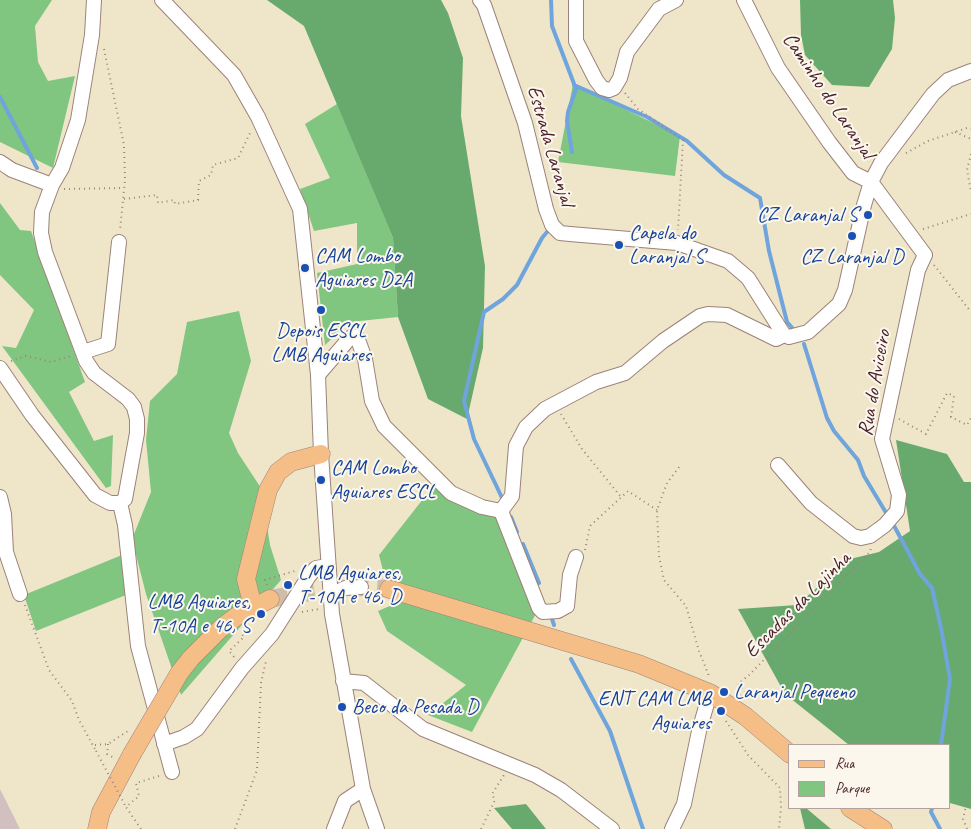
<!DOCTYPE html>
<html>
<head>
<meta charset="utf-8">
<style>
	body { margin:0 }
	#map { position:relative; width:971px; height:829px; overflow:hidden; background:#efe6c9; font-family:Caveat,sans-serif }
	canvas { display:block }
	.legend { position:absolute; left:788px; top:744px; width:162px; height:65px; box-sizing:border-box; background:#fbf7ec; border:1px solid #b4a19f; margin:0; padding:6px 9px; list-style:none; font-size:15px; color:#4a1f2b }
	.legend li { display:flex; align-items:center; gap:10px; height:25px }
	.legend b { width:25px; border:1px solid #b4a19f }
</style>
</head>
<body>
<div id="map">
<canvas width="971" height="829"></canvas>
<ul class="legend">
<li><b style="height:6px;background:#f6be87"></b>Rua</li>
<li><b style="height:14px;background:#80c580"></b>Parque</li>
</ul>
</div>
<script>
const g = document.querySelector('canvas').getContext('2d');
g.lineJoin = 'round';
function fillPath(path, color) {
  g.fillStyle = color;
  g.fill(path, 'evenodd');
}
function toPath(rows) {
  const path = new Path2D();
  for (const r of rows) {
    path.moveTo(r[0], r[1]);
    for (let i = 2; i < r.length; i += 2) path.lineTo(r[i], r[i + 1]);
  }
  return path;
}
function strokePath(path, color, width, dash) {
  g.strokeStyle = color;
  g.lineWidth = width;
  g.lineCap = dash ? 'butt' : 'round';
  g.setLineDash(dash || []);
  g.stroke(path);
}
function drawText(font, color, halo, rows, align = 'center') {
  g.font = font + ' Caveat,sans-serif';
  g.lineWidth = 4;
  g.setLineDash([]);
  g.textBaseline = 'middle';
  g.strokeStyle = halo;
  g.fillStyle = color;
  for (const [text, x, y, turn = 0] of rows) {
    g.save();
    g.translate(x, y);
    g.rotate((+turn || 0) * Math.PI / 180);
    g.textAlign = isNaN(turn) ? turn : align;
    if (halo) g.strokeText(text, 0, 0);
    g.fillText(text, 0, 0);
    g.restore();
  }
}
fillPath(toPath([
	[0,789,20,829,0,829]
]), '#d2bfc0');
fillPath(toPath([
	[0,0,52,0,35,26,38,62,48,81,75,76,53,168,0,142],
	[573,84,680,136,675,176,558,162],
	[337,104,393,238,398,317,350,322,325,345,317,273,357,264,357,223,314,231,300,189,330,178,305,124],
	[0,203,20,230,31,231,85,382,69,392,94,441,113,435,111,486,106,488,2,346,16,348,34,310,0,275],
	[239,311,251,361,229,433,238,453,261,488,270,545,281,580,181,695,146,594,132,539,151,492,146,440,150,401,177,374,187,322],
	[438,480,497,511,539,608,472,732,428,715,466,685,387,631,378,611,392,605,379,555],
	[122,555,126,595,36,631,24,595]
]), '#80c580');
fillPath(toPath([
	[267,0,441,0,448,13,463,58,461,116,485,266,483,348,467,419,428,399,398,317,393,238,304,26],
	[800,0,893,0,895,18,892,49,869,87,832,85,805,55,801,35],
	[896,440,947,454,964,482,971,482,971,809,950,803,950,745,849,745,785,694,738,609,797,605,850,559,879,552,910,531],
	[526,804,546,829,512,829,494,808],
	[800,808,806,808,831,829,805,829]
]), '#68aa6e');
strokePath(toPath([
	[551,0,552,26,576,89,568,112,567,121,572,152],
	[574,85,647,117,687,141,724,175,760,198,769,251,787,322,794,330],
	[0,97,37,168],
	[804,344,827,418,834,431,858,460,864,476,888,516],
	[504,502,474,439,464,401,484,312,503,299,517,285,542,238,547,232],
	[511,517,517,532],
	[892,522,920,574,932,588,941,628,950,679,941,745],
	[523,544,539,583],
	[552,619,554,625],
	[571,659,610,731,643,829],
	[932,808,931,812,940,829]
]), '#6fa4dc', 4);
strokePath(toPath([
	[270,599,327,589,365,587,389,589]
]), '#cebea9', 18, [18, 9]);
const minor = toPath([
	[162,0,234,75,258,117,300,209,318,375,321,454,332,614,363,789,377,829],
	[480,0,484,5,525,123,546,209,552,225,560,233,570,234,677,243,728,261,748,278,784,335,789,337,808,332,839,304,845,290,864,205,871,182,881,163,933,94,948,80,971,71],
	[576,0,576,41,596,80,602,88,609,90,614,88,620,78,627,52,659,9,676,0],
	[744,0,778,68,829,142,853,173,871,182,925,255,918,270,882,439,899,495,897,511,885,525,870,536,861,538,853,536,811,503,778,465],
	[0,162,12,170,52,185],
	[83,352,108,344,119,242],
	[0,368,32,415,95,495,110,503,120,503,125,499,137,433,137,419,134,407,128,399,94,373,86,361,45,252,41,233,42,212,52,185,62,168,78,120,92,35,94,0],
	[318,375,348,340,353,336,357,337,365,359,372,401,384,426,451,493,482,507,501,511,512,496,516,446,526,427,545,409,596,382,625,373,663,341,700,316,708,314,727,315,776,339,784,335],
	[0,497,4,514,6,552,20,594],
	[120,503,125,525,138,646,172,772],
	[501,511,539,608,543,612,558,611,567,606,570,575,576,557],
	[330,595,345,588,361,587],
	[343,681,364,683,423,729,535,775,561,790,612,829],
	[164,744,184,737,197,729,242,668,272,634,309,576,316,568,327,566],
	[334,829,345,801,363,789],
	[672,829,684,804,699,731,710,693]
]);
const major = toPath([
	[389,589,639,664,695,687,710,693,745,716,790,754],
	[253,607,246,579,268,490,278,472,291,462,321,454],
	[220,629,237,616,270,599],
	[850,808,883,829],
	[97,829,101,812,132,754]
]);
strokePath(minor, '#9c827a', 16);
strokePath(major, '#9c827a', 19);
strokePath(toPath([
	[104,49,124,145,125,180,120,230],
	[625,93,638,109,683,140,678,230],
	[955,132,971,139],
	[906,153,928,141,967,128,971,129],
	[971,154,967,170,971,192],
	[64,189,124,188],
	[124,199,157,195,158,203,174,200,175,204,198,200,199,181,211,175,213,165,238,158,250,133],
	[923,229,971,214],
	[934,265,971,312],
	[11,361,26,356,51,362,71,356],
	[561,414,582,449,621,497],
	[899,419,926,434,947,393,954,396,951,417,967,425,971,418],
	[679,467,667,483,657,510,659,556,664,580,686,606,699,651,709,676],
	[585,550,590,526,628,491,657,510],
	[267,585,265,580,298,570],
	[25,605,49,670,72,701,79,720,96,751],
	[302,612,319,609],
	[234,657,229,651,244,637,241,633],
	[741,696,745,692,738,684,749,675,870,552,871,548],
	[726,721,748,755,780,788,781,807,779,829],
	[108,744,107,754,114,758],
	[95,745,108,744,128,731],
	[141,829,126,807,139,796,136,783,159,776],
	[235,829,257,770,261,683,266,661],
	[481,829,495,800,492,794,504,775],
	[967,829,963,819,971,784]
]), '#9c827a', 2, [1, 4]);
strokePath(minor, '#fff', 14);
strokePath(major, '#f6be87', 18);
const majorBridge = toPath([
	[132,754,180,672,191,658,220,629]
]);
strokePath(majorBridge, '#9c827a', 19, []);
strokePath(toPath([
	[96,751,126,807]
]), '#9c827a', 2, [1, 4]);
strokePath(majorBridge, '#f6be87', 18);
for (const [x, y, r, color] of [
	[868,215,5,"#1a4fb4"],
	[852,236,5,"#1a4fb4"],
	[619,245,5,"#1a4fb4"],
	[305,268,5,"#1a4fb4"],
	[321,310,5,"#1a4fb4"],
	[321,480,5,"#1a4fb4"],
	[288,585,5,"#1a4fb4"],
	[261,614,5,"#1a4fb4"],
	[724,692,5,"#1a4fb4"],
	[342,707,5,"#1a4fb4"],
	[721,711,5,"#1a4fb4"]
]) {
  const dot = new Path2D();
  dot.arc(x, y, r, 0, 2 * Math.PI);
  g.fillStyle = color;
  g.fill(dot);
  strokePath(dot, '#fbf7ec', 2);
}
drawText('21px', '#4a1f2b', '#fbf7ec', [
	["Caminho do Laranjal",828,96,56],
	["Estrada Laranjal",550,146,74],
	["Rua do Aviceiro",875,383,-80],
	["Escadas da Lajinha",798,605,-45]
]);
drawText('21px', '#164399', '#fbf7ec', [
	["CZ Laranjal S",858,215,"right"],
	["Capela do",629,233],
	["Laranjal S",629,257],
	["CAM Lombo",315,256],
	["Aguiares D2A",315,280],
	["CZ Laranjal D",852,257,"center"],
	["Depois ESCL",321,331,"center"],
	["LMB Aguiares",321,355,"center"],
	["CAM Lombo",331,468],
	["Aguiares ESCL",331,492],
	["LMB Aguiares,",298,573],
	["T-10A e 46, D",298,597],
	["LMB Aguiares,",251,602,"right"],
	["T-10A e 46, S",251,626,"right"],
	["Laranjal Pequeno",734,692],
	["ENT CAM LMB",711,699,"right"],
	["Aguiares",711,723,"right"],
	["Beco da Pesada D",352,707]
], 'left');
</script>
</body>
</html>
